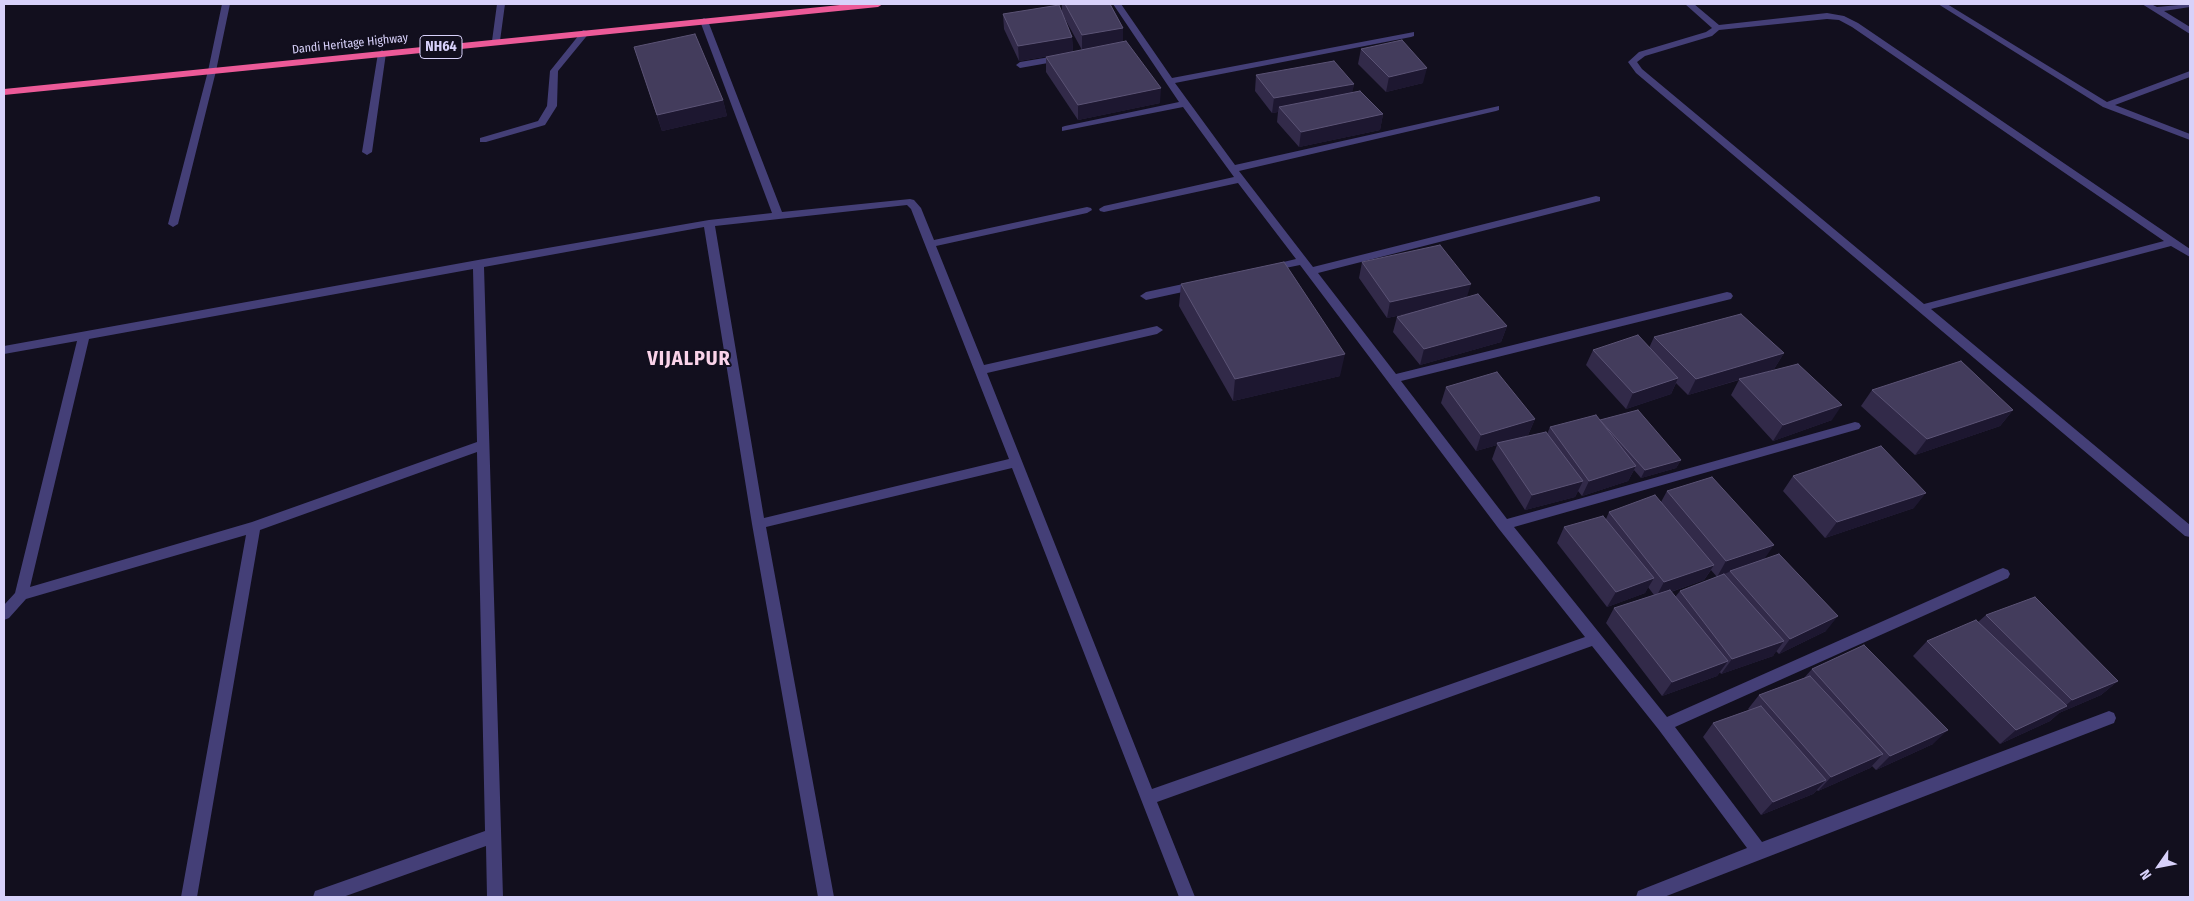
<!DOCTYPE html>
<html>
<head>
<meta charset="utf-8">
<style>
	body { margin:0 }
	#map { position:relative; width:2194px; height:901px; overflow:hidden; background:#120f1e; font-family:"Fira Sans Condensed",sans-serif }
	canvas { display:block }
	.frame { position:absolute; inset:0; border:5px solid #d8d1fa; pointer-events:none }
	.north { position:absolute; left:2134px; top:841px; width:50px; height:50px; -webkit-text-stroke:4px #120f1e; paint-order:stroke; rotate:237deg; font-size:14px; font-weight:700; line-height:20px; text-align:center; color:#d8d1fa }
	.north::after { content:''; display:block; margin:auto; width:18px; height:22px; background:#d8d1fa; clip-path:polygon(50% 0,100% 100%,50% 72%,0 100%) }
</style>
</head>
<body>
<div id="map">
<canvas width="2194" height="901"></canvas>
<div class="frame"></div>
<div class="north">N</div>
</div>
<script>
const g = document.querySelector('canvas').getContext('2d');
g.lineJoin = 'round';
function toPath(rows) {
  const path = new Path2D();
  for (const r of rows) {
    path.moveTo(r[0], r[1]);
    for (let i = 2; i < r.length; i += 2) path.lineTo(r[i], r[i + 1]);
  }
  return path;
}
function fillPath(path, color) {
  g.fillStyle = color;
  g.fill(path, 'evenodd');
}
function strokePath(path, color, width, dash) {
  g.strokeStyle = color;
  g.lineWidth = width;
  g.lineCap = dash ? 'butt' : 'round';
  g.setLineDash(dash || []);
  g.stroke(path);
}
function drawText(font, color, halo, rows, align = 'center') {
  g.font = font + ' "Fira Sans Condensed",sans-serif';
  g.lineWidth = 4;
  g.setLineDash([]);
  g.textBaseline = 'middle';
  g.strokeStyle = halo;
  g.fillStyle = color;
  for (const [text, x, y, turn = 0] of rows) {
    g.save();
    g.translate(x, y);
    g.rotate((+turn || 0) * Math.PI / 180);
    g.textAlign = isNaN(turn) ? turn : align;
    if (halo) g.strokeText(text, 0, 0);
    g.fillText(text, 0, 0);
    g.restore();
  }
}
fillPath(toPath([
	[222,4,230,4,216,71,178,224,173,227,168,224,208,71,222,4],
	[497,4,505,4,500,41,496,44,492,41,497,4],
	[1113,4,1121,4,1172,78,1414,32,1414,36,1411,37,1175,83,1235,165,1499,106,1499,110,1496,111,1239,171,1313,267,1596,196,1600,197,1600,201,1318,273,1396,374,1727,292,1731,293,1733,296,1731,299,1727,300,1401,381,1507,519,1855,422,1859,423,1861,426,1859,429,1514,527,1667,717,1998,570,2003,568,2008,570,2010,574,2008,578,1675,727,1762,842,2109,711,2114,713,2116,718,2114,723,1664,897,1636,897,1638,891,1747,848,1659,730,1592,646,1157,802,1195,897,1179,897,1012,468,766,527,834,897,818,897,752,524,704,227,484,267,503,897,487,897,486,846,343,897,313,897,315,891,321,889,485,831,477,452,260,530,197,897,181,897,246,535,26,599,9,618,4,620,4,605,15,593,77,341,4,354,4,346,478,260,709,220,772,213,700,21,704,18,708,21,782,212,910,199,914,200,921,208,934,240,1087,207,1091,208,1092,210,1087,213,936,246,984,365,1157,326,1163,330,1157,334,987,373,1152,789,1585,637,1499,529,1300,265,1271,271,1267,270,1266,268,1267,266,1296,259,1238,183,1104,212,1100,211,1099,209,1104,206,1234,177,1183,107,1062,131,1062,127,1065,126,1179,102,1113,4],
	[907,205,911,209,1009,459,764,518,715,226,907,205],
	[473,269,477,442,252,522,30,587,89,339,473,269],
	[1685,4,1694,4,1719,25,1827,13,1844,16,1858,23,2190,249,2190,257,2171,246,1931,309,2190,525,2190,537,2185,536,1636,73,1628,62,1639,52,1706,32,1712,28,1685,4],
	[1827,19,1839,20,1852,27,2164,241,1924,304,1642,69,1637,62,1645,56,1712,36,1719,30,1827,19],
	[1938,4,1947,4,2107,102,2190,71,2190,77,2115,105,2190,134,2190,140,2103,107,1938,4],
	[2142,4,2151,4,2157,7,2190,4,2190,7,2164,11,2190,27,2190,34,2142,4],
	[583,30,590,32,558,71,557,106,545,125,486,142,480,142,480,138,538,121,547,106,550,71,583,30],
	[382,50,386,53,372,152,367,155,362,152,378,53,382,50],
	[1062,55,1065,56,1065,60,1020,68,1016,65,1020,62,1062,55],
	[1197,281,1201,282,1202,285,1201,288,1146,300,1140,296,1146,292,1197,281]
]), '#443f77');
fillPath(toPath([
	[850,4,883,4,878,7,4,95,4,89,850,4]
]), '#ec5a98');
fillPath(toPath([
	[1062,4,1110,4,1123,28,1123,42,1160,103,1078,120,1046,72,1046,57,1082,50,1064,17,1072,37,1073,52,1019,61,1004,29,1003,14,1062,12],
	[634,47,723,100,727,116,662,131],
	[1361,49,1423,83,1386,92,1358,64],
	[1256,75,1354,84,1352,92,1383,114,1380,130,1299,147,1277,122,1278,112,1272,113,1255,91],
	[1362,262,1467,297,1507,326,1501,342,1420,365,1393,332,1397,317,1411,313,1387,318,1359,278],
	[1181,284,1340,376,1233,401,1179,306],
	[1654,337,1784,353,1774,369,1750,377,1832,420,1773,441,1731,395,1739,380,1688,395,1676,383,1671,394,1626,409,1586,365,1593,350,1649,348],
	[1446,387,1535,419,1528,435,1517,439,1547,434,1550,427,1600,421,1600,420,1681,460,1676,468,1641,478,1634,470,1628,481,1582,496,1578,491,1575,497,1525,510,1492,459,1497,445,1476,451,1441,403],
	[1872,390,2013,410,2000,426,1915,455,1861,406],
	[1793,476,1914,508,1825,538,1783,491],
	[1667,491,1764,559,1826,631,1779,654,1776,651,1773,656,1721,674,1720,672,1717,676,1662,696,1606,623,1614,608,1654,595,1648,587,1645,593,1607,607,1557,543,1564,527,1606,519,1609,512,1661,502],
	[1711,570,1717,577,1680,591,1675,597,1671,592,1704,580],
	[1986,615,2118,681,2101,695,2059,713,2050,721,2000,744,1913,656,1927,641,1978,622],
	[1812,669,1933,744,1876,770,1872,766,1870,768,1818,791,1817,790,1813,794,1761,815,1703,737,1713,723,1749,710,1748,709,1759,695,1804,678]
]), '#322a49');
fillPath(toPath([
	[1123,28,1123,43,1082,50,1082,35],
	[1072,37,1073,52,1019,61,1018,46],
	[1427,68,1423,83,1386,92,1389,77],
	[1354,84,1351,100,1279,107,1278,112,1272,113,1274,98],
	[1161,88,1160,103,1078,120,1078,105],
	[723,100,727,116,662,131,657,115],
	[1383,114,1380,130,1299,147,1301,132],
	[1471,284,1466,300,1387,318,1390,302],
	[1507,326,1501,342,1420,365,1424,349],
	[1784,353,1774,369,1688,395,1696,379],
	[1345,354,1340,376,1233,401,1235,379],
	[1678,378,1671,394,1626,409,1633,393],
	[1842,405,1832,420,1773,441,1783,425],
	[2013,410,2000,426,1915,455,1927,439],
	[1535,419,1528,435,1498,444,1497,443,1497,445,1476,451,1481,435],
	[1681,460,1676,468,1641,478,1645,470],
	[1636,466,1628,481,1582,496,1589,481],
	[1583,481,1575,497,1525,510,1532,495],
	[1926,493,1914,508,1825,538,1837,522],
	[1774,545,1763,561,1730,571,1729,572,1717,577,1726,561],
	[1714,565,1704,580,1656,597,1664,582],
	[1654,578,1645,593,1607,607,1616,592],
	[1838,616,1826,631,1779,654,1790,639],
	[1784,641,1773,656,1721,674,1732,659],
	[1728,661,1717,676,1662,696,1672,682],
	[2118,681,2101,695,2059,713,2050,721,2000,744,2016,730,2063,708,2072,700],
	[1948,730,1933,744,1876,770,1890,756],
	[1883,754,1870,768,1818,791,1831,777],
	[1826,780,1813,794,1761,815,1773,802]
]), '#1d1730');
const building = toPath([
	[1065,4,1110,4,1123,28,1082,35,1065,4],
	[1059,5,1072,37,1018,46,1003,14,1059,5],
	[695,34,723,100,657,115,634,47,695,34],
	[1402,40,1427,68,1389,77,1361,49,1402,40],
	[1126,41,1161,88,1078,105,1046,57,1126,41],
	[1334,61,1354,84,1274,98,1256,75,1334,61],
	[1360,91,1383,114,1301,132,1279,107,1360,91],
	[1440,245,1471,284,1390,302,1362,262,1440,245],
	[1284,262,1345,354,1235,379,1181,284,1284,262],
	[1478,294,1507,326,1424,349,1397,317,1478,294],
	[1741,314,1784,353,1696,379,1654,337,1741,314],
	[1638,335,1678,378,1633,393,1593,350,1638,335],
	[1961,361,2013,410,1927,439,1872,390,1961,361],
	[1798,364,1842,405,1783,425,1739,379,1798,364],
	[1497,372,1535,419,1481,435,1446,387,1497,372],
	[1638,410,1681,460,1645,470,1600,420,1638,410],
	[1596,415,1636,466,1589,481,1550,427,1596,415],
	[1546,432,1583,481,1532,495,1497,443,1546,432],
	[1881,446,1926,493,1837,522,1793,476,1881,446],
	[1712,477,1774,545,1726,561,1667,491,1712,477],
	[1655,495,1714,565,1664,582,1609,512,1655,495],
	[1603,516,1654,578,1616,592,1564,527,1603,516],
	[1779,554,1838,616,1790,639,1730,571,1779,554],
	[1724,574,1784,641,1732,659,1680,591,1724,574],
	[1670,590,1728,661,1672,682,1614,608,1670,590],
	[2035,597,2118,681,2072,700,1986,615,2035,597],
	[1976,620,2067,706,2016,730,1927,641,1976,620],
	[1864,645,1948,730,1890,756,1812,669,1864,645],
	[1810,676,1883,754,1831,777,1759,695,1810,676],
	[1761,706,1826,780,1773,802,1713,723,1761,706]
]);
fillPath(building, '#433c5c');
strokePath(building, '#5b5375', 1);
drawText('12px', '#d8d1fa', '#120f1e', [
	["Dandi Heritage Highway",350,44,-6]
]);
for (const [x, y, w] of [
	[441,47,42]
]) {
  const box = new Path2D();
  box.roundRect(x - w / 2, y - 11.5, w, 23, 4);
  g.fillStyle = '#120f1e';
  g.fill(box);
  strokePath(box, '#d8d1fa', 1);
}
drawText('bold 14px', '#d8d1fa', null, [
	["NH64",441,47]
]);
g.letterSpacing = '1px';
drawText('bold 20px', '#fad3e9', '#120f1e', [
	["VIJALPUR",689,359]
]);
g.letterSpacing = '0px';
</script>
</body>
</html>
